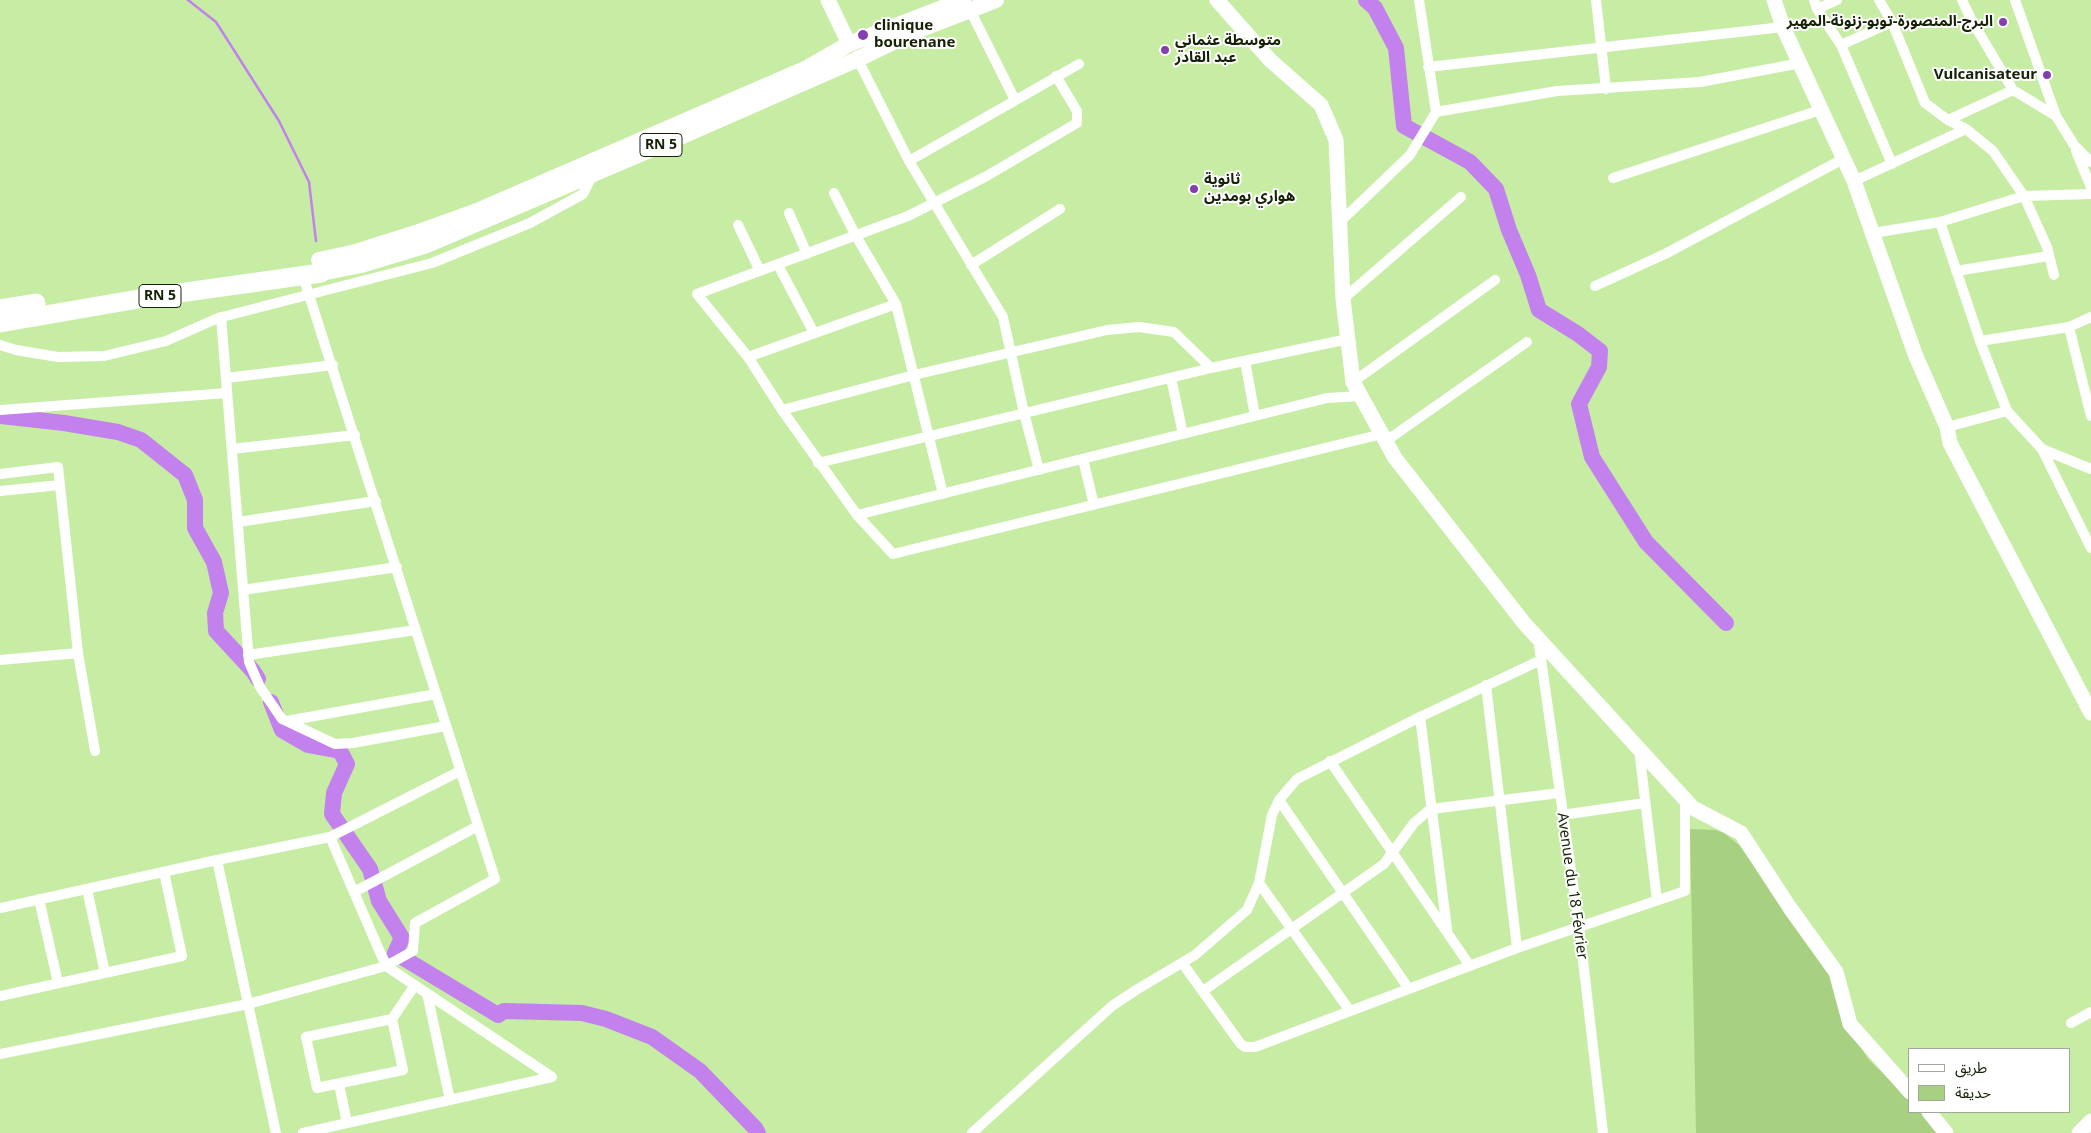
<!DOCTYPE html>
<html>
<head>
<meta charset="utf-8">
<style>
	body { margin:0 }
	#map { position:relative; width:2091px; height:1133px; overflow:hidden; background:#c7eda4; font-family:"Noto Sans","Noto Sans Arabic",sans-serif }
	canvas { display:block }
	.legend { position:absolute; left:1908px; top:1048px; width:162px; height:65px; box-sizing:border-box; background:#fff; border:1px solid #a1a79b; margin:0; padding:6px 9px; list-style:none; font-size:15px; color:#152206 }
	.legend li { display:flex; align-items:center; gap:10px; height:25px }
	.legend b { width:25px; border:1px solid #a1a79b }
</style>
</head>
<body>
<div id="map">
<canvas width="2091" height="1133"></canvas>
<ul class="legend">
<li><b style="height:6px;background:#fff"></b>طريق</li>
<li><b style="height:14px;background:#a7d080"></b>حديقة</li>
</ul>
</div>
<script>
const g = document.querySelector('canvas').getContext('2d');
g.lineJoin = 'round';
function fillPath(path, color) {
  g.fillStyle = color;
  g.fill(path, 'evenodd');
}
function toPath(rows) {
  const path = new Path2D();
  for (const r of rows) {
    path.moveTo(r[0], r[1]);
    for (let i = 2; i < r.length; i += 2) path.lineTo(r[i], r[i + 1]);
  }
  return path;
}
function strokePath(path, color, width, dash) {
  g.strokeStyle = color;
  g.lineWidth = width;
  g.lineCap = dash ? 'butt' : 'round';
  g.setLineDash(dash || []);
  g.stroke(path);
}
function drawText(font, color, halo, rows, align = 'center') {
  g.font = font + ' "Noto Sans","Noto Sans Arabic",sans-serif';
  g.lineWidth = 4;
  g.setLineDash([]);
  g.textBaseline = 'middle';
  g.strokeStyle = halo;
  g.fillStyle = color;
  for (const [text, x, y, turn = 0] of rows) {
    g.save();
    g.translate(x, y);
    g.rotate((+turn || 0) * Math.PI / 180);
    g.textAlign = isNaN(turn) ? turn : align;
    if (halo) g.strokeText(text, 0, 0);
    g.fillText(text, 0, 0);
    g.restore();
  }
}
fillPath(toPath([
	[1690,829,1716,830,1724,833,1740,846,1829,973,1848,1029,1869,1060,1910,1099,1910,1112,1924,1112,1942,1133,1696,1133]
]), '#a7d080');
strokePath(toPath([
	[188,0,216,22,279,121,309,182,316,241]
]), '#c281ed', 2.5);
strokePath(toPath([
	[1366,0,1375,8,1396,48,1404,126,1470,162,1496,189,1509,230,1528,275,1539,310,1578,334,1600,351,1599,367,1579,404,1592,457,1646,542,1726,623],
	[0,416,64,423,118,432,141,440,185,475,195,500,195,528,214,562,221,593,215,613,216,631,253,671,258,679],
	[271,702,282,730,308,745,340,751,347,764,334,793,332,814,370,869,379,901,402,938,395,953,498,1015,504,1011,582,1013,606,1019,652,1037,700,1071,755,1128,758,1133]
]), '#c281ed', 16);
strokePath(toPath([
	[1419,0,1436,112,1557,91,1700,82,1801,63],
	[1596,0,1606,89],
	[1814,0,1817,9,1841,45,1892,164],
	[1879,0,1892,22,1925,103,1948,120,1966,129,1993,151,2024,196,2047,247,2054,275],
	[1962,0,1972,21,2013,90,2056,116],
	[2015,0,2056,116,2074,145,2091,162],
	[1817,9,1837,0],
	[970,10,1015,100],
	[1841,45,1892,22],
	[856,56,909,161,1003,317,1024,413,1039,470],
	[1428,67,1783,27],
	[1948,120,2013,90],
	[2076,151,2091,187],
	[909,161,1079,64],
	[1613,178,1820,110],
	[1854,181,1966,129],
	[834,193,856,236,896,304,943,494],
	[789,213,807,254],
	[1340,222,1410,155,1436,112],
	[1940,222,2024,196,2091,194],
	[738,225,760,271],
	[1873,233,1940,222,1980,341,2007,411],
	[778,265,814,333],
	[971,265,1060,209],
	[1956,271,2049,256],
	[1595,286,1665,254,1843,159],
	[1343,299,1461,197],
	[221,317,249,662,260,687,282,719,335,744,353,743,446,726],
	[2069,327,2091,416],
	[1980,341,2069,327,2091,317],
	[0,345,16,350,58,357,104,356,166,341,218,318,432,263,530,223,583,194,593,174],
	[748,357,896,304],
	[1245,361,1255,416],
	[1211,368,1174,332,1139,327,1107,330,914,375,782,410,857,515,1327,398,1361,396],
	[226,378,333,365],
	[1171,378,1183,434],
	[1353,382,1495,280],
	[0,410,227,393],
	[782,410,748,357,697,294,908,216,985,177,1077,123,1077,111,1056,76],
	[1947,427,2007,411,2042,449,2091,548],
	[1386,441,1527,342],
	[232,449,355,435],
	[2042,449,2091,469],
	[1083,459,1094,505],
	[818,463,1211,368,1348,339],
	[0,474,58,467,78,653,95,751],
	[0,491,60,485],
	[857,515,893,554,1382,434],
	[238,522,376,501],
	[243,590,397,567],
	[1538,638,1579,926,1603,1133],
	[248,655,416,630],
	[0,660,78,653],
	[1486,685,1517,948],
	[1420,717,1447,929],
	[287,721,436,694],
	[1639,749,1657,900],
	[1330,761,1470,966],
	[1279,800,1409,989],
	[1562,815,1645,803],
	[330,837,460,771],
	[217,860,330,837,386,966,552,1077,303,1133],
	[1259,883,1350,1011],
	[87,889,105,973],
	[354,892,478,826],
	[39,899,58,983],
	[0,908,217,860,276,1133],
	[1183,964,1240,1043,1245,1047,1255,1047,1517,948,1685,891,1685,798],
	[1203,991,1384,864,1414,823,1428,811,1439,808,1559,793],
	[427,993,450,1100],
	[0,996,182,956,164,872],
	[392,1019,403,1070,317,1088,306,1037,392,1019],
	[392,1019,415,985],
	[2071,1023,2091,1012],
	[0,1054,248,1004,386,966,413,951,415,923,495,879,303,276],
	[339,1084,347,1123],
	[972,1133,1112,1006,1136,990,1195,955,1247,910,1259,883,1272,815,1279,800,1297,779,1420,717,1541,660]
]), '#fff', 10);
strokePath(toPath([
	[828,0,849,44],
	[1217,0,1270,60,1321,105,1336,140,1343,299,1353,382,1395,458,1524,623,1693,808,1741,833,1790,908,1836,972,1850,1024,1910,1092],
	[1774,0,1783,27,1854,181,1915,354,1947,427,1950,443,2091,713],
	[1929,1112,1946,1133],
	[2079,1133,2091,1121]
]), '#fff', 15);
strokePath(toPath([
	[319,260,356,252,416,233,477,211,807,68,849,44,963,0],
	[321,273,361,265,427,245,678,138,858,59,916,31,996,0]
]), '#fff', 16);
strokePath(toPath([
	[0,309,36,303],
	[0,323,144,298,321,273]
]), '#fff', 19);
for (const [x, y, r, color] of [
	[2003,22,5,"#863db0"],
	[863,35,6,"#863db0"],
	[1165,50,5,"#863db0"],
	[2047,75,5,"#863db0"],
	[1194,189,5,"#863db0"]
]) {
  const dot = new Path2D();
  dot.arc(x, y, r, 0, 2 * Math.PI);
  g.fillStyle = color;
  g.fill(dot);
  strokePath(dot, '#fff', 2);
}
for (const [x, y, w] of [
	[661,145,42],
	[160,296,42]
]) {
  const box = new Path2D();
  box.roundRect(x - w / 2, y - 11.5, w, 23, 4);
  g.fillStyle = '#fff';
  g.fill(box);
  strokePath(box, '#152206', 1);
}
drawText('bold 14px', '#152206', null, [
	["RN 5",661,145],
	["RN 5",160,296]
]);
drawText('bold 15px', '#152206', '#fff', [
	["البرج-المنصورة-توبو-زنونة-المهير",1993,22,"right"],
	["clinique",874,26],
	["bourenane",874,43],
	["متوسطة عثماني",1175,41],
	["عبد القادر",1175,58],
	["Vulcanisateur",2037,75,"right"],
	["ثانوية",1204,180],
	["هواري بومدين",1204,197]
], 'left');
drawText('15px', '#152206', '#fff', [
	["Avenue du 18 Février",1572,886,82]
]);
</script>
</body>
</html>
